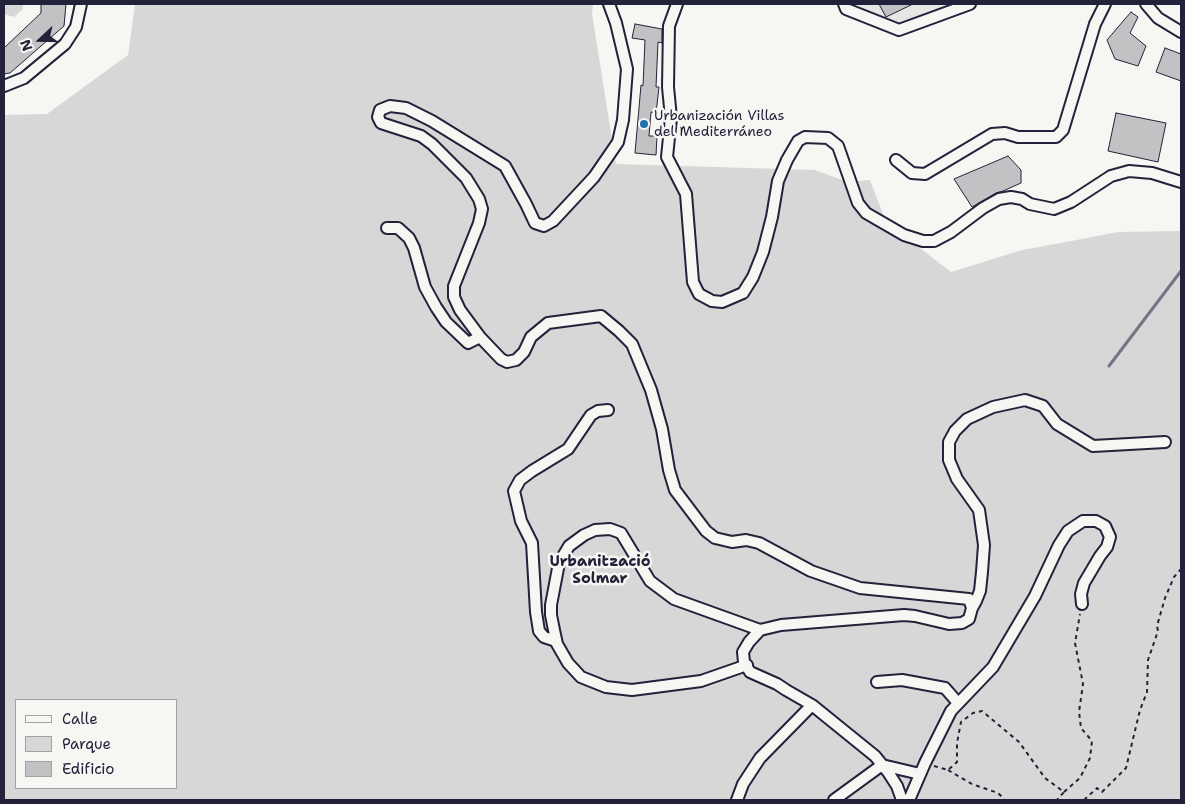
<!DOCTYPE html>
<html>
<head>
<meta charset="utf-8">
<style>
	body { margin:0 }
	#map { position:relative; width:1185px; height:804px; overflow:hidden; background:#f6f6f2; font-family:"Shantell Sans",sans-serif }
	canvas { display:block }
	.frame { position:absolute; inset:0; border:5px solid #22223b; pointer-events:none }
	.legend { position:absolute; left:15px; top:699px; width:162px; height:90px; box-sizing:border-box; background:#f6f6f2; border:1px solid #a1a1a9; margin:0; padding:6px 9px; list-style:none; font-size:15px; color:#22223b }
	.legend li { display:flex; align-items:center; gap:10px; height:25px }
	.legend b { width:25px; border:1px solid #a1a1a9 }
	.north { position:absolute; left:15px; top:15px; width:50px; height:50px; -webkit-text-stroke:4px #f6f6f2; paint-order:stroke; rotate:249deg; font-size:14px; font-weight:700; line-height:20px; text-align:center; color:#22223b }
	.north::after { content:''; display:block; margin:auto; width:18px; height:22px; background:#22223b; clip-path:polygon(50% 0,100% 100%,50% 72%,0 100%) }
</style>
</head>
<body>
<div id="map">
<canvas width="1185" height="804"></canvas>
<div class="frame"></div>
<ul class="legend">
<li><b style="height:6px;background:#f6f6f2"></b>Calle</li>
<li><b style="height:14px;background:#d7d7d7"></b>Parque</li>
<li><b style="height:14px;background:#c2c2c4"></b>Edificio</li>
</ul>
<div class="north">N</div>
</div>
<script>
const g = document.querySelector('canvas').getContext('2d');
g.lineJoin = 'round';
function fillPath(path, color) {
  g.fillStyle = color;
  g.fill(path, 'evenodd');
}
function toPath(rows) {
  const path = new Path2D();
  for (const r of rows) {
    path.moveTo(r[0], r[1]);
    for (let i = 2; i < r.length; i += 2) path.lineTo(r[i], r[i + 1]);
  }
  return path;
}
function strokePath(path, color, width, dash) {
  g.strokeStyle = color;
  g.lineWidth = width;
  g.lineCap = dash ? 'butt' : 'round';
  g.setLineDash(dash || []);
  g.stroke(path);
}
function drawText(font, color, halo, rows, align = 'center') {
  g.font = font + ' "Shantell Sans",sans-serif';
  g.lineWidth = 5;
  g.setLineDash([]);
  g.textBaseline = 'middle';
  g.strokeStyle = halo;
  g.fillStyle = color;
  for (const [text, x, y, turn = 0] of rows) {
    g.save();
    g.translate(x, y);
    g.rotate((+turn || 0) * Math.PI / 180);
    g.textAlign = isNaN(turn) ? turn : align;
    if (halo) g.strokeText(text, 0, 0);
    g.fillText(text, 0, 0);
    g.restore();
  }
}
fillPath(toPath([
	[856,4,957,4,897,26,863,10]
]), '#e6e6e4');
fillPath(toPath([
	[4,4,23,4,23,9,14,17,4,14],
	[135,4,593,4,592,14,616,164,815,170,848,182,870,180,886,222,951,272,1022,250,1066,242,1118,232,1181,231,1181,800,4,800,4,115,47,114,128,55],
	[16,700,176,700,176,788,16,788]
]), '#d7d7d7');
strokePath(toPath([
	[1109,366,1181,271]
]), '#757583', 3);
const building = toPath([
	[41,4,66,4,64,26,10,73,4,74,4,48,41,13,41,4],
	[879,4,913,4,886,17,879,4],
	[1131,12,1138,17,1130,33,1146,46,1138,66,1115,59,1107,40,1131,12],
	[635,24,662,29,662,43,658,42,656,87,659,87,656,113,651,112,649,136,657,136,656,155,635,153,641,85,643,86,645,40,632,38,635,24],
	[1165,48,1181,54,1181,81,1156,72,1165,48],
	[1116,113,1166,123,1158,162,1108,151,1116,113],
	[1008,156,1021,170,1021,183,1003,191,996,193,972,207,954,179,1008,156]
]);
fillPath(building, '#c2c2c4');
strokePath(building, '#22223b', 1);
const minor = toPath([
	[609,4,616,23,627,69,623,120,618,142,594,177,553,221,544,226,535,223,526,204,505,166,432,121,406,108,390,106,380,110,378,117,381,123,421,136,432,144,466,178,479,199,482,209,479,223,454,286,454,297,460,310,480,337,501,359,507,362,516,360,524,352,531,337,548,323,601,316,619,331,632,344,651,390,662,429,669,470,675,490,706,531,715,538,732,542,746,540,759,543,811,571,860,588,969,599,972,608,969,619,962,623,949,624,915,616,904,615,781,625,760,630,749,642,743,652,744,662,750,672,777,684,786,690,812,705,875,756,888,772,897,786,902,800],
	[677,4,669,26,668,87,671,118,667,157,686,194,693,282,699,294,712,301,722,302,743,293,753,277,763,252,772,217,778,181,787,160,798,141,805,137,828,138,838,146,858,203,866,213,904,235,923,241,934,241,951,232,983,208,999,199,1011,197,1022,199,1030,204,1054,209,1071,202,1111,176,1129,171,1152,173,1181,182],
	[844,4,846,9,899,30,970,4],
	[1146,4,1158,18,1181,32],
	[4,86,24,78,65,44,76,27,81,4],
	[896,160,912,173,925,174,992,134,1005,133,1018,137,1056,137,1063,130,1095,24,1105,4],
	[387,228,398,228,409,238,414,248,425,287,436,307,446,322,468,343,480,337],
	[972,608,976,601,980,591,982,572,984,545,979,510,957,479,949,460,949,442,955,431,967,419,993,407,1025,400,1043,406,1057,424,1093,446,1165,442],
	[556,641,544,637,539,631,536,612,532,543,521,521,514,491,520,480,532,471,568,449,591,415,598,411,608,410],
	[747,665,701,681,632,690,606,687,581,677,568,663,557,644,554,630,551,615,551,605,559,563,569,546,584,535,595,530,610,529,621,533,650,581,674,599,760,630],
	[877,682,902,680,945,688,958,703],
	[737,800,743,784,760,758,812,705],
	[834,800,882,765,920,774],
	[909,800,925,763,951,711,993,667,1035,596,1059,545,1068,531,1083,521,1096,521,1105,526,1110,537,1107,547,1100,556,1084,583,1081,594,1082,604]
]);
strokePath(minor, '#22223b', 14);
strokePath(toPath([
	[934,766,948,770,957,762,957,743,961,722,973,713,982,711,1019,742,1045,778,1064,792,1057,800],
	[948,770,972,784,998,793,1005,800],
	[1064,792,1080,778,1090,758,1092,741,1081,728,1079,712,1083,684,1075,643,1080,614],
	[1084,800,1097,788,1102,792,1126,768,1140,710,1147,692,1148,660,1158,631,1157,626,1165,598,1174,577,1181,569]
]), '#22223b', 2, [4, 4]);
strokePath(minor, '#f6f6f2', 10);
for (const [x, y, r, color] of [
	[644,124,5,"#1f6fb2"]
]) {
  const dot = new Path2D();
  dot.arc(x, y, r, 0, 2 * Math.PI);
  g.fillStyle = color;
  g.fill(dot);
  strokePath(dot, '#f6f6f2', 2);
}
drawText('14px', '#22223b', '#f6f6f2', [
	["Urbanización Villas",654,116],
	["del Mediterráneo",654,132]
], 'left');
drawText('bold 15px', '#22223b', '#f6f6f2', [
	["Urbanització",600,562],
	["Solmar",600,579]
]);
</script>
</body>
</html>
